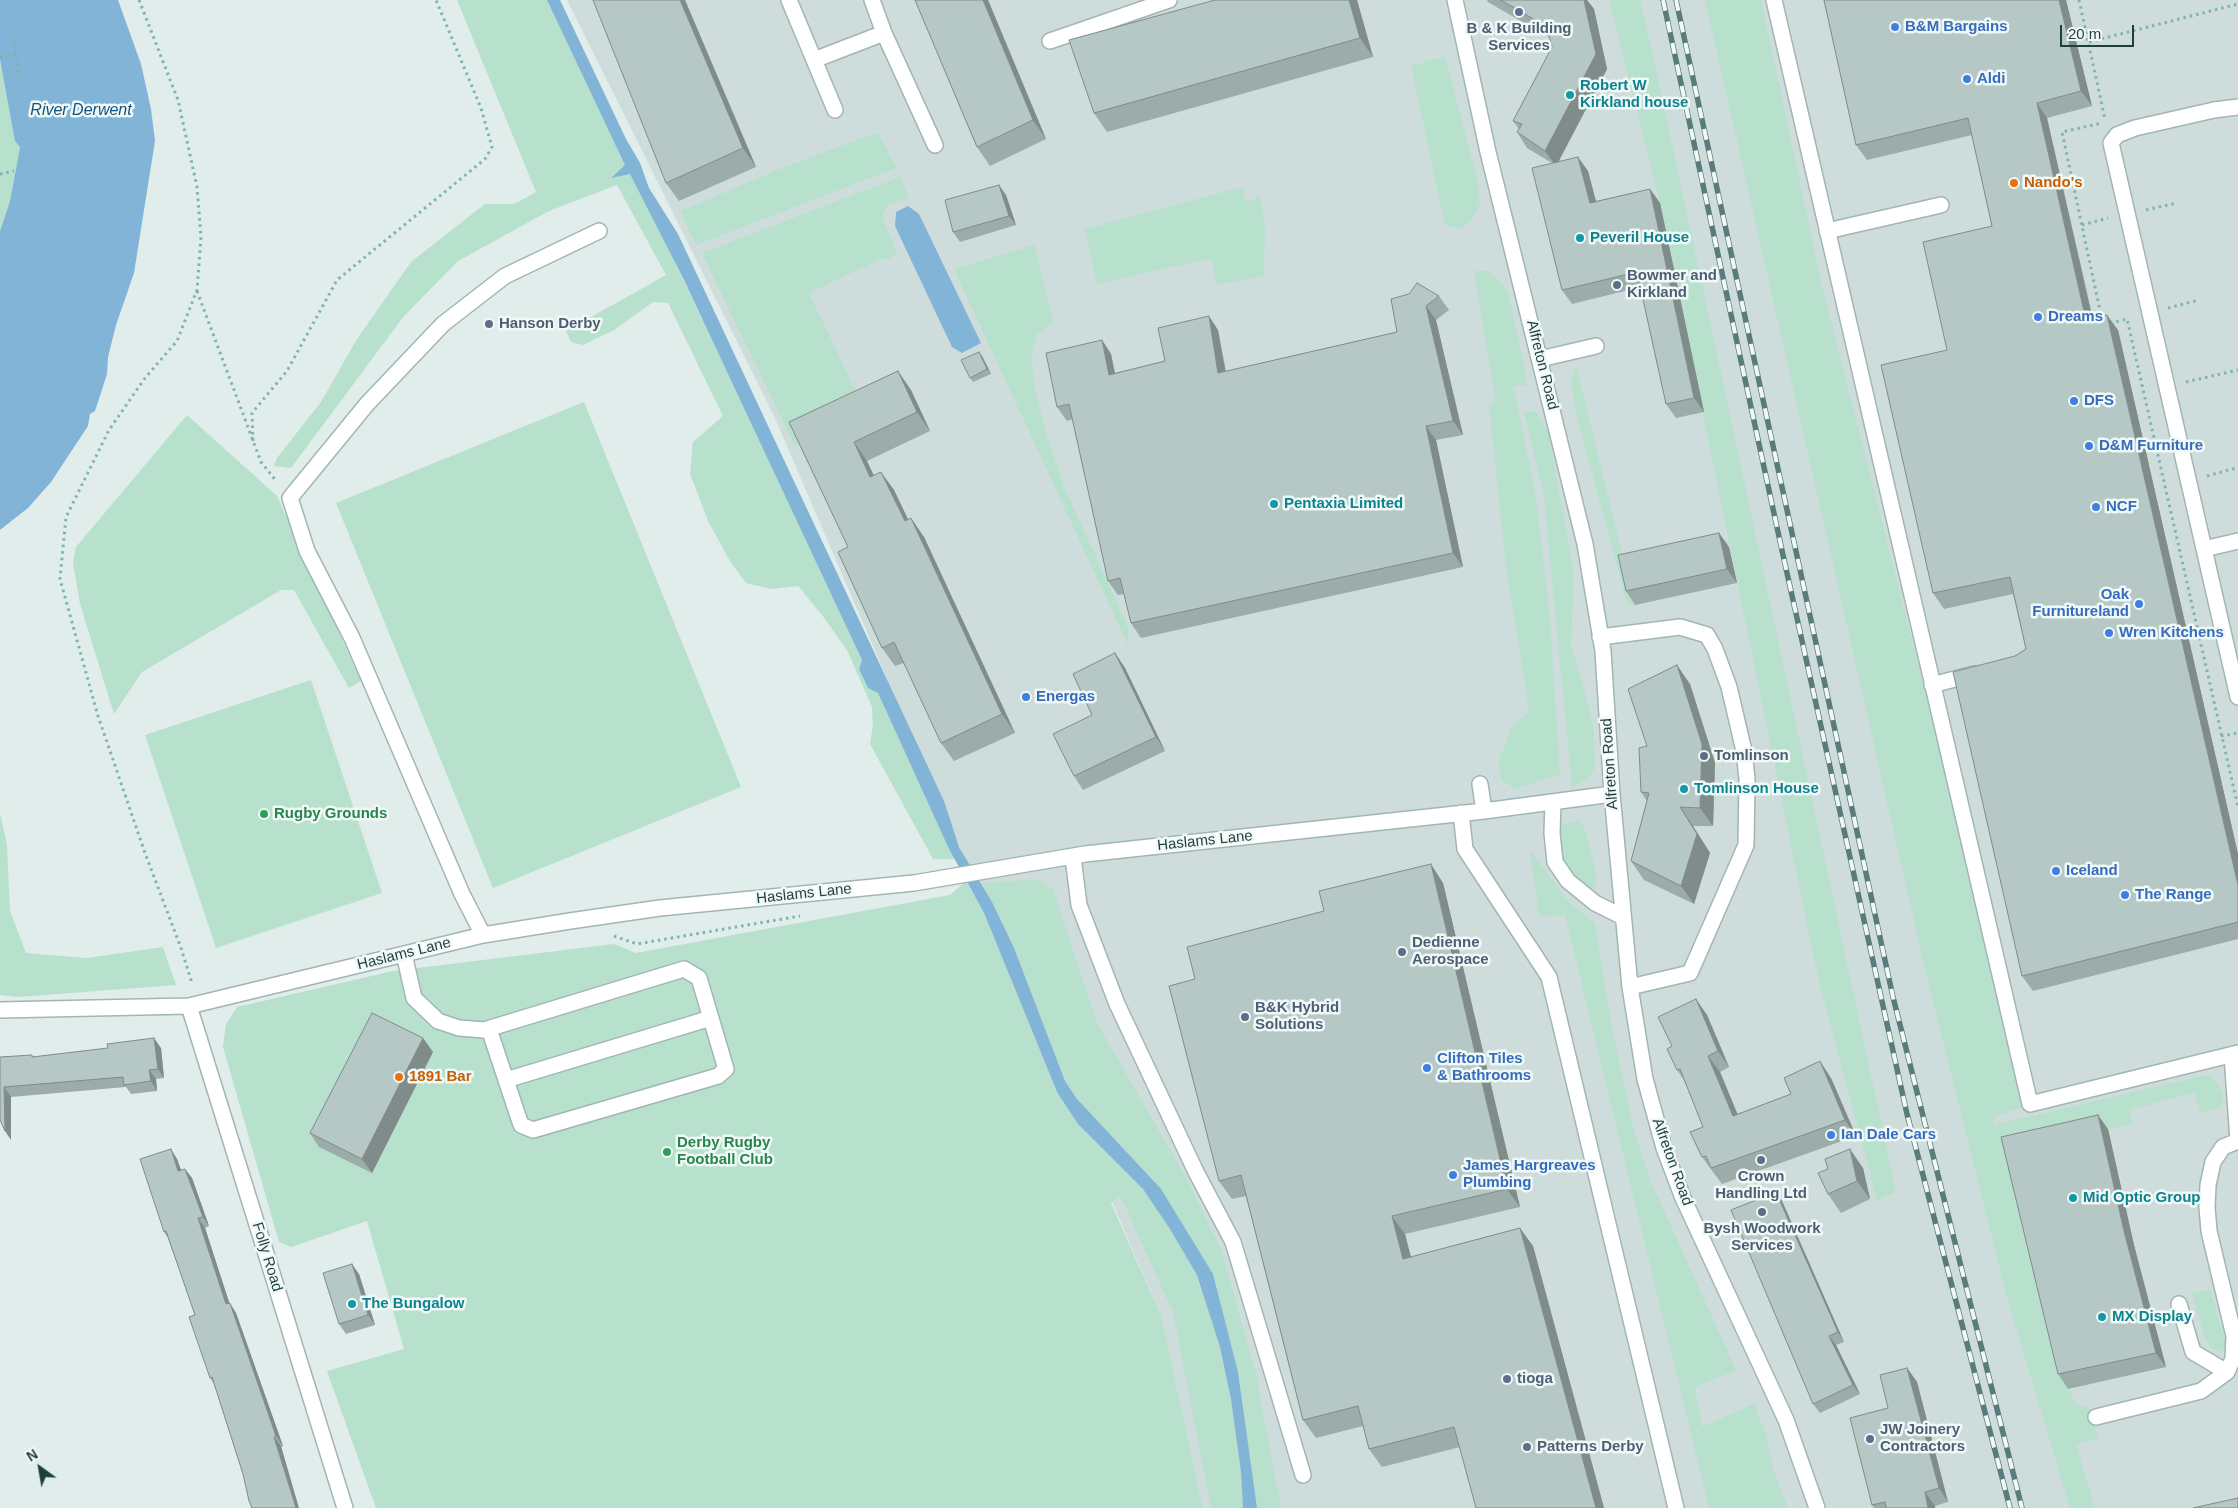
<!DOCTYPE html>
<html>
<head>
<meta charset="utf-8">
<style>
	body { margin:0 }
	#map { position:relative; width:2238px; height:1508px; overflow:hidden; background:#e0edeb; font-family:Arial,sans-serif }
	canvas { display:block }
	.north { position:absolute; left:15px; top:1443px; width:50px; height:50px; -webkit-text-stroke:4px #f1f9f7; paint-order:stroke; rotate:328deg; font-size:14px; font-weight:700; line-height:20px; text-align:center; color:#1f3f3f }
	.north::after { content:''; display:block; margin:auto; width:18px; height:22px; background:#1f3f3f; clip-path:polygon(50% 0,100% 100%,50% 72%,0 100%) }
	.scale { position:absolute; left:2060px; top:25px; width:74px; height:22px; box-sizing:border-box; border:2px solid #1f3f3f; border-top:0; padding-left:6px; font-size:15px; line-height:18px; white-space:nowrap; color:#1f3f3f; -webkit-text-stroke:4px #f1f9f7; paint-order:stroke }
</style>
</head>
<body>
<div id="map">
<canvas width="2238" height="1508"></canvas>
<div class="north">N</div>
<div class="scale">20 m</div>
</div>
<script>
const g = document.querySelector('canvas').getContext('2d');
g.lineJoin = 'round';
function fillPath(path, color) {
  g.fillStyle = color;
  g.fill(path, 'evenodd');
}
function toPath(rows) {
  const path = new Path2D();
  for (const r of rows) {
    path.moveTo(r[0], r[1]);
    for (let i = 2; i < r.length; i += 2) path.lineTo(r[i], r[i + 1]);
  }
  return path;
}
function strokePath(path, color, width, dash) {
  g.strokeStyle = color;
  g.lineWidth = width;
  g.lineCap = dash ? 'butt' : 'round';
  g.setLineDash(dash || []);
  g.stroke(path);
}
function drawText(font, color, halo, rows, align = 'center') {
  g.font = font + ' Arial,sans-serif';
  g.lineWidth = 5;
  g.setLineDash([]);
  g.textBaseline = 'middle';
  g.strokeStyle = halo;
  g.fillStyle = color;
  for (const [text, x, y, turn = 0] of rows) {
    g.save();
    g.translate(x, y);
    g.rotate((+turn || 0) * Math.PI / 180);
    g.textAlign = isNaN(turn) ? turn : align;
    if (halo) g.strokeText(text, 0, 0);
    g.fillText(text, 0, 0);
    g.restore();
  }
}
fillPath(toPath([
	[567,0,2238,0,2238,1508,1203,1508,1162,1318,774,416]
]), '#cedddb');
fillPath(toPath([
	[457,0,547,0,626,165,612,177,630,174,643,196,783,488,862,660,859,669,868,688,878,693,954,859,933,859,870,744,873,725,872,707,847,650,822,615,798,586,771,589,746,583,730,561,709,523,690,474,693,442,723,416,668,303,653,302,614,330,583,345,571,342,566,331,666,275,617,185,549,211,458,261,404,316,291,468,274,466,277,458,321,402,357,339,411,262,485,204,514,204,536,192],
	[1609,0,1640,0,1654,60,1896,1192,1877,1200,1818,978,1660,203],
	[1705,0,1761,0,1822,286,2030,1104,1994,1117,1993,1125,2202,1076,2213,1077,2223,1094,2222,1107,2201,1113,2194,1093,2129,1110,2133,1124,2108,1129,2068,1389,2076,1404,2091,1409,2098,1439,2076,1444,2095,1508,2070,1508,2006,1294,1923,961],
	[1445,56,1477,178,1480,203,1473,218,1460,229,1445,225,1411,66],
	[0,59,20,147,10,201,0,231],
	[878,132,896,168,696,245,681,211,777,170],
	[900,177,909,198,887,205,882,217,897,253,888,259,881,259,809,293,865,411,795,446,702,253],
	[1242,187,1246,202,1260,197,1265,225,1264,276,1216,285,1211,258,1097,284,1085,229],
	[1034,245,1053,321,1037,335,1032,351,1033,381,1045,429,1065,489,1128,627,1129,647,954,269],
	[1474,271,1487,271,1500,281,1508,293,1526,373,1526,386,1512,387,1517,401,1536,498,1549,608,1560,774,1516,789,1501,780,1499,761,1511,728,1529,711,1505,559,1489,405,1496,403],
	[1576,366,1635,605,1628,606,1575,410,1571,380],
	[584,402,741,787,493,888,336,503],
	[1524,412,1536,412,1548,431,1574,573,1571,645,1590,710,1594,733,1595,767,1590,776,1572,788,1544,496],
	[187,415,277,496,361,681,349,688,294,590,281,590,142,672,114,714,80,604,73,563,76,547],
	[311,680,382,893,216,948,145,735],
	[0,813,7,845,10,911,26,953,87,958,163,947,176,985,18,997,0,995],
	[1580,821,1585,829,1597,878,1594,889,1583,884,1569,871,1560,851,1557,839,1561,827,1569,822],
	[1530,850,1569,903,1595,923,1612,1028,1634,1131,1651,1182,1736,1370,1695,1387,1702,1427,1754,1404,1767,1437,1773,1469,1788,1508,1709,1508,1565,915,1539,916],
	[1025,880,1042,881,1053,889,1098,1025,1185,1176,1222,1252,1256,1374,1281,1508,1257,1508,1238,1372,1213,1274,1065,1081,1014,948,982,883],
	[966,881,984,913,1057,1092,1143,1189,1170,1229,1197,1275,1220,1347,1231,1399,1241,1472,1243,1508,1211,1508,1173,1312,1120,1195,1111,1203,1162,1318,1203,1508,376,1508,327,1371,404,1349,367,1221,291,1247,279,1242,223,1047,226,1024,237,1007,393,971,614,944,636,953,950,895],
	[2210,1289,2226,1345,2221,1352,2212,1349,2204,1335,2192,1294]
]), '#b7e0cd');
fillPath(toPath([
	[0,0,118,0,141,64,151,109,155,141,134,273,116,325,108,357,107,374,95,411,90,414,88,426,51,482,28,508,0,530,0,231,10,201,20,147,15,141,0,59],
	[547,0,560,0,626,139,640,163,649,188,678,234,944,801,959,847,992,902,1014,948,1065,1081,1077,1099,1161,1189,1213,1274,1238,1372,1257,1508,1243,1508,1241,1472,1231,1399,1220,1347,1197,1275,1170,1229,1143,1189,1078,1124,1057,1092,984,913,949,849,878,693,868,688,859,669,862,660,684,280,630,174,611,178,625,165],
	[908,206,919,214,981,343,962,353,952,347,895,226,896,212]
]), '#82b4d8');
const minor = toPath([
	[789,0,835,110],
	[872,0,884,33],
	[1455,0,1488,152,1585,544,1603,651,1612,794,1630,987,1645,1079,1664,1148,1683,1198,1786,1420,1817,1508],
	[1774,0,2030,1104,2238,1053],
	[1050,41,1169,0],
	[814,60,884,33,935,145],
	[2238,107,2214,110,2135,128,2117,135,2111,143,2238,697],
	[1827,231,1941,205],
	[1540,359,1596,346],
	[2204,549,2238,541],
	[1600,637,1680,627,1707,635,1715,649,1729,687,1744,751,1747,779,1746,845,1690,973,1630,987],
	[1932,685,1974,674],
	[1480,784,1484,811],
	[1553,802,1552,833,1555,862,1568,881,1595,903,1623,917],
	[1461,813,1465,849,1549,977,1676,1508],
	[1073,857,1079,905,1117,1004,1196,1172,1233,1242,1303,1475],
	[483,935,462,894,352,638,307,551,290,498,367,404,443,324,505,276,599,231],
	[404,954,414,998,438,1021,459,1028,484,1030,684,969,699,978,726,1069,718,1076,533,1130,521,1125,489,1029],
	[189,1006,345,1508],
	[0,1010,189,1006,483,935,570,921,660,908,914,883,1085,854,1484,811,1612,794],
	[506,1080,711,1018],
	[2179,1304,2193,1352,2227,1372],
	[2096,1417,2201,1391,2227,1372,2233,1359,2234,1336,2209,1231,2207,1207,2208,1185,2213,1162,2223,1147,2238,1141,2232,1055]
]);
strokePath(minor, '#a2b5b4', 18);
strokePath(toPath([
	[139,0,178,100,197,187,201,237,197,290,177,341,145,378,109,430,66,517,60,579,98,716,145,853,181,948,191,980,191,985],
	[2079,0,2105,119],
	[14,38,19,75],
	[2089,42,2238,4],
	[0,57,17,55],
	[0,174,14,171],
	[2146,210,2177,203],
	[2082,225,2108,218],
	[197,291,261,462,277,482],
	[2168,308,2199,300],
	[2102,320,2062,132,2102,123],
	[2110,323,2127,319,2238,807],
	[2186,382,2238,370],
	[253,441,252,413,287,371,337,280,485,159,492,147,481,108,436,0],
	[2207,476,2236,468],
	[2221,736,2238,733],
	[614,936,637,944,800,916]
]), '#7db4b2', 3, [2.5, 4]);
strokePath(minor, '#fff', 15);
const rail = toPath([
	[1663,0,1783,555,1907,1114,2010,1508],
	[1676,0,1893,997,2022,1508]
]);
strokePath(rail, '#597b7b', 5.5);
strokePath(rail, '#f1f9f7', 4, [11]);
fillPath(toPath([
	[685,0,756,167,679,201,666,183],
	[915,0,988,0,1046,139,990,166,977,147],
	[1215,0,1357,0,1373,57,1107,132,1094,113],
	[1487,0,1587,0,1594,9,1607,69,1559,161,1588,171,1596,201,1650,189,1660,203,1704,412,1676,418,1666,404,1641,287,1572,304,1562,290,1552,163,1527,148,1517,132,1519,129,1513,121,1552,47,1550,38,1488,2],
	[1824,0,2066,0,2092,106,2047,118,2093,318,2118,330,2238,854,2238,939,2033,991,2022,976,2015,656,2026,649,2013,594,1944,609,1933,593,1947,350,1992,226,1972,135,1867,160,1856,145],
	[1006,195,1016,225,960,242,953,232],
	[1439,296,1449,310,1436,320,1463,435,1436,440,1463,567,1141,638,1131,623,1124,594,1118,595,1108,581,1073,419,1067,421,1057,407,1102,340,1111,354,1115,373,1165,361,1218,330,1226,371,1397,332,1391,299],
	[982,356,991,374,973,382,970,378],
	[911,390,930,431,867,461,873,475,894,490,908,520,924,537,1015,733,954,761,941,743,904,663,895,666,882,648,848,547,789,422],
	[1719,533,1729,547,1737,583,1635,605,1626,591],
	[1115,653,1125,668,1165,751,1083,790,1074,776,1092,715],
	[1690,684,1715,763,1713,826,1693,826,1710,853,1694,904,1644,880,1631,861,1647,801,1641,792,1647,746],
	[1443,883,1520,1207,1405,1234,1411,1257,1533,1246,1604,1508,1476,1508,1460,1447,1382,1467,1369,1449,1363,1426,1316,1438,1303,1420,1246,1196,1232,1199,1219,1181,1195,979],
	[1707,1015,1729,1067,1720,1072,1737,1114,1791,1094,1831,1078,1856,1136,1722,1184,1702,1157,1703,1127,1686,1083,1677,1070,1672,1046],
	[161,1048,164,1078,156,1079,157,1091,131,1094,126,1087,11,1097,11,1140,0,1057,34,1057],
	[433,1052,372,1173,319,1147,310,1133],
	[2108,1129,2134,1245,2166,1367,2068,1389,2058,1374],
	[177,1159,181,1170,185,1169,192,1178,209,1226,205,1228,229,1303,236,1313,283,1446,243,1474,214,1384,210,1378,195,1315,168,1238,164,1232],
	[1863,1168,1870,1199,1841,1213,1828,1194,1828,1169],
	[1782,1201,1844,1342,1836,1345,1860,1394,1820,1413,1813,1404],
	[359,1274,375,1325,346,1334,339,1324],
	[1907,1368,1917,1382,1948,1502,1935,1506,1935,1508,1874,1508,1872,1505,1888,1408]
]), '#9caca9');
fillPath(toPath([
	[680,0,685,0,756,167,743,148],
	[983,0,988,0,1046,139,1033,120],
	[1349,0,1357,0,1373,57,1360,38],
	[1584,0,1587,0,1594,9,1607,69,1556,166,1545,151],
	[2059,0,2066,0,2092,106,2081,91],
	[2037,103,2047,118,2096,335,2086,320],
	[1578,157,1588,171,1600,217,1590,203],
	[999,185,1006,195,1016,225,1009,216],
	[1650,189,1660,203,1704,412,1694,398],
	[1426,306,1436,320,1463,435,1453,421],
	[2107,315,2118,330,2238,854,2238,885],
	[1209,316,1218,330,1228,387,1218,373],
	[1102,340,1111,354,1118,389,1109,375],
	[979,352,982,356,991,374,987,369],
	[898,371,911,390,930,431,917,412],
	[1426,426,1436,440,1463,567,1453,553],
	[854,442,867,461,883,495,870,477],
	[881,472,894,490,918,540,905,521],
	[911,518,924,537,1015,733,1002,714],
	[1719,533,1729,547,1737,583,1727,569],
	[1115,653,1125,668,1165,751,1156,737],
	[1677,665,1690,684,1715,763,1713,826,1700,808],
	[1680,807,1693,826,1710,853,1694,904,1681,886],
	[1431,864,1443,883,1520,1207,1507,1189],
	[1696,999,1707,1015,1729,1067,1718,1051],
	[154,1038,161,1048,164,1078,158,1069],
	[423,1038,433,1052,372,1173,362,1159],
	[1708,1056,1720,1072,1745,1132,1733,1116],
	[1820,1061,1831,1078,1856,1136,1845,1120],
	[149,1070,156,1079,157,1091,151,1081],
	[4,1087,11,1097,11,1140,5,1131],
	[2098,1115,2108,1129,2134,1245,2166,1367,2156,1353,2124,1231],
	[171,1149,177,1159,185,1181,178,1171],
	[1850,1149,1863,1168,1870,1199,1857,1181],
	[185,1169,192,1178,209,1226,203,1217],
	[1776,1192,1782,1201,1844,1342,1838,1332],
	[1392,1216,1405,1234,1416,1278,1403,1259],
	[198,1218,205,1228,233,1314,226,1304],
	[1520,1228,1533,1246,1604,1508,1596,1508],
	[352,1264,359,1274,375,1325,368,1315],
	[230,1303,236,1313,283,1446,276,1436],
	[1829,1336,1836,1345,1860,1394,1853,1385],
	[1907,1368,1917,1382,1948,1502,1939,1488],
	[274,1437,281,1446,299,1508,296,1508],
	[1925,1492,1935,1506,1935,1508,1928,1508]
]), '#7f8c8a');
const building = toPath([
	[593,0,680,0,743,148,666,183,593,0],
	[915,0,983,0,1033,120,977,147,915,0],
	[1215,0,1349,0,1360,38,1094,113,1069,40,1215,0],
	[1501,0,1584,0,1596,54,1545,151,1517,132,1522,124,1513,121,1552,47,1547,27,1501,0],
	[1824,0,2059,0,2081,91,2037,103,2086,320,2107,315,2238,885,2238,922,2022,976,1953,672,2015,656,2026,649,2010,577,1933,593,1881,365,1947,350,1923,242,1992,226,1968,118,1856,145,1824,0],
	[1578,157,1590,203,1650,189,1694,398,1666,404,1637,272,1562,290,1532,168,1578,157],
	[999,185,1009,216,953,232,945,200,999,185],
	[1417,283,1439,296,1426,306,1453,421,1426,426,1453,553,1131,623,1120,578,1108,581,1069,404,1057,407,1046,353,1102,340,1109,375,1165,361,1158,328,1209,316,1218,373,1397,332,1391,299,1409,294,1417,283],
	[979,352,987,369,970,378,961,360,979,352],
	[898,371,917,412,854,442,870,477,881,472,905,521,911,518,1002,714,941,743,894,642,882,648,838,552,848,547,789,422,898,371],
	[1719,533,1727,569,1626,591,1618,555,1719,533],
	[1115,653,1156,737,1074,776,1053,734,1092,715,1073,674,1115,653],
	[1677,665,1702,744,1700,808,1680,807,1697,834,1681,886,1631,861,1649,793,1641,792,1639,748,1647,746,1628,689,1677,665],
	[1431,864,1507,1189,1392,1216,1403,1259,1520,1228,1596,1508,1476,1508,1454,1427,1369,1449,1358,1406,1303,1420,1241,1175,1219,1181,1169,986,1195,979,1187,947,1324,911,1319,891,1431,864],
	[1696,999,1718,1051,1708,1056,1733,1116,1791,1094,1784,1078,1820,1061,1845,1120,1711,1168,1706,1156,1702,1157,1690,1132,1703,1127,1680,1069,1677,1070,1667,1049,1672,1046,1658,1017,1696,999],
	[372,1013,423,1038,362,1159,310,1133,372,1013],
	[154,1038,158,1069,149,1070,151,1081,124,1085,123,1077,4,1087,5,1131,0,1120,0,1057,32,1055,32,1057,108,1048,107,1044,154,1038],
	[2098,1115,2124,1231,2156,1353,2058,1374,2001,1137,2098,1115],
	[171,1149,178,1171,185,1169,203,1217,198,1218,226,1304,230,1303,276,1436,274,1437,296,1508,252,1508,249,1501,243,1474,212,1377,210,1378,189,1317,195,1315,166,1231,164,1232,140,1159,171,1149],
	[1850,1149,1857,1181,1828,1194,1818,1173,1828,1169,1825,1159,1850,1149],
	[1776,1192,1838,1332,1829,1336,1853,1385,1813,1404,1731,1210,1776,1192],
	[352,1264,368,1315,339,1324,323,1273,352,1264],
	[1907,1368,1939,1488,1925,1492,1928,1508,1886,1508,1885,1502,1872,1505,1850,1418,1888,1408,1880,1375,1907,1368],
	[2238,1498,2238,1508,2193,1508,2238,1498]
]);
fillPath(building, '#b5c8c5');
strokePath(building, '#7f8c8a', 1);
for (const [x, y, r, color] of [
	[1519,12,5,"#5c6f8a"],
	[1895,27,5,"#3f7fe0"],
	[1967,79,5,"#3f7fe0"],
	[1570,95,5,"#0f9aa8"],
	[2014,183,5,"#e8710a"],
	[1580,238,5,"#0f9aa8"],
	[1617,285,5,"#5c6f8a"],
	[2038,317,5,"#3f7fe0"],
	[489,324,5,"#5c6f8a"],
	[2074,401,5,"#3f7fe0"],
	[2089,446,5,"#3f7fe0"],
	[1274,504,5,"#0f9aa8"],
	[2096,507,5,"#3f7fe0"],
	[2139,604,5,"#3f7fe0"],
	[2109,633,5,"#3f7fe0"],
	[1026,697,5,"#3f7fe0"],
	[1704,756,5,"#5c6f8a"],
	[1684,789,5,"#0f9aa8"],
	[264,814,5,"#2e9e5b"],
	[2056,871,5,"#3f7fe0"],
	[2125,895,5,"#3f7fe0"],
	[1402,952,5,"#5c6f8a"],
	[1245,1017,5,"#5c6f8a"],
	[1427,1068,5,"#3f7fe0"],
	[399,1077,5,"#e8710a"],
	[1831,1135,5,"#3f7fe0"],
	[667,1152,5,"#2e9e5b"],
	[1761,1160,5,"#5c6f8a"],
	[1453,1175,5,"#3f7fe0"],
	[2073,1198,5,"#0f9aa8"],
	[1762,1212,5,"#5c6f8a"],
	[352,1304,5,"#0f9aa8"],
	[2102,1317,5,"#0f9aa8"],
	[1507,1379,5,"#5c6f8a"],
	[1870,1439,5,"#5c6f8a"],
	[1527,1447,5,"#5c6f8a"]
]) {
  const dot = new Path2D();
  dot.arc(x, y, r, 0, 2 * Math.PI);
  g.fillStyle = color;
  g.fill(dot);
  strokePath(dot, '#f1f9f7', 2);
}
drawText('bold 15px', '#366cbe', '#f1f9f7', [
	["B&M Bargains",1905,27],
	["Aldi",1977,79],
	["Dreams",2048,317],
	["DFS",2084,401],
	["D&M Furniture",2099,446],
	["NCF",2106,507],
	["Oak",2129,595,"right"],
	["Furnitureland",2129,612,"right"],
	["Wren Kitchens",2119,633],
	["Energas",1036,697],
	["Iceland",2066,871],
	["The Range",2135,895],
	["Clifton Tiles",1437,1059],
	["& Bathrooms",1437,1076],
	["Ian Dale Cars",1841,1135],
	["James Hargreaves",1463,1166],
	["Plumbing",1463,1183]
], 'left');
drawText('bold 15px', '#4e5e75', '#f1f9f7', [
	["B & K Building",1519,29,"center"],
	["Services",1519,46,"center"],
	["Bowmer and",1627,276],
	["Kirkland",1627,293],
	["Hanson Derby",499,324],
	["Tomlinson",1714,756],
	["Dedienne",1412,943],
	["Aerospace",1412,960],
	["B&K Hybrid",1255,1008],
	["Solutions",1255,1025],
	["Crown",1761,1177,"center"],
	["Handling Ltd",1761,1194,"center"],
	["Bysh Woodwork",1762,1229,"center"],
	["Services",1762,1246,"center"],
	["tioga",1517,1379],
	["JW Joinery",1880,1430],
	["Contractors",1880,1447],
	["Patterns Derby",1537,1447]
], 'left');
drawText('bold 15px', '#0d838f', '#f1f9f7', [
	["Robert W",1580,86],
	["Kirkland house",1580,103],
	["Peveril House",1590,238],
	["Pentaxia Limited",1284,504],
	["Tomlinson House",1694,789],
	["Mid Optic Group",2083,1198],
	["The Bungalow",362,1304],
	["MX Display",2112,1317]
], 'left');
drawText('bold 15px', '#c56008', '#f1f9f7', [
	["Nando's",2024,183],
	["1891 Bar",409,1077]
], 'left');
drawText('15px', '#1f3f3f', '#f1f9f7', [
	["Alfreton Road",1542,365,76],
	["Alfreton Road",1610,764,-94],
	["Haslams Lane",1205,841,-6],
	["Haslams Lane",804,894,-6],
	["Haslams Lane",404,954,-14],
	["Alfreton Road",1672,1162,70],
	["Folly Road",267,1257,73]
]);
drawText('bold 15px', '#27864d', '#f1f9f7', [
	["Rugby Grounds",274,814],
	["Derby Rugby",677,1143],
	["Football Club",677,1160]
], 'left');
drawText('italic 16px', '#125182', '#f1f9f7', [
	["River Derwent",81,111]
]);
</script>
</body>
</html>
